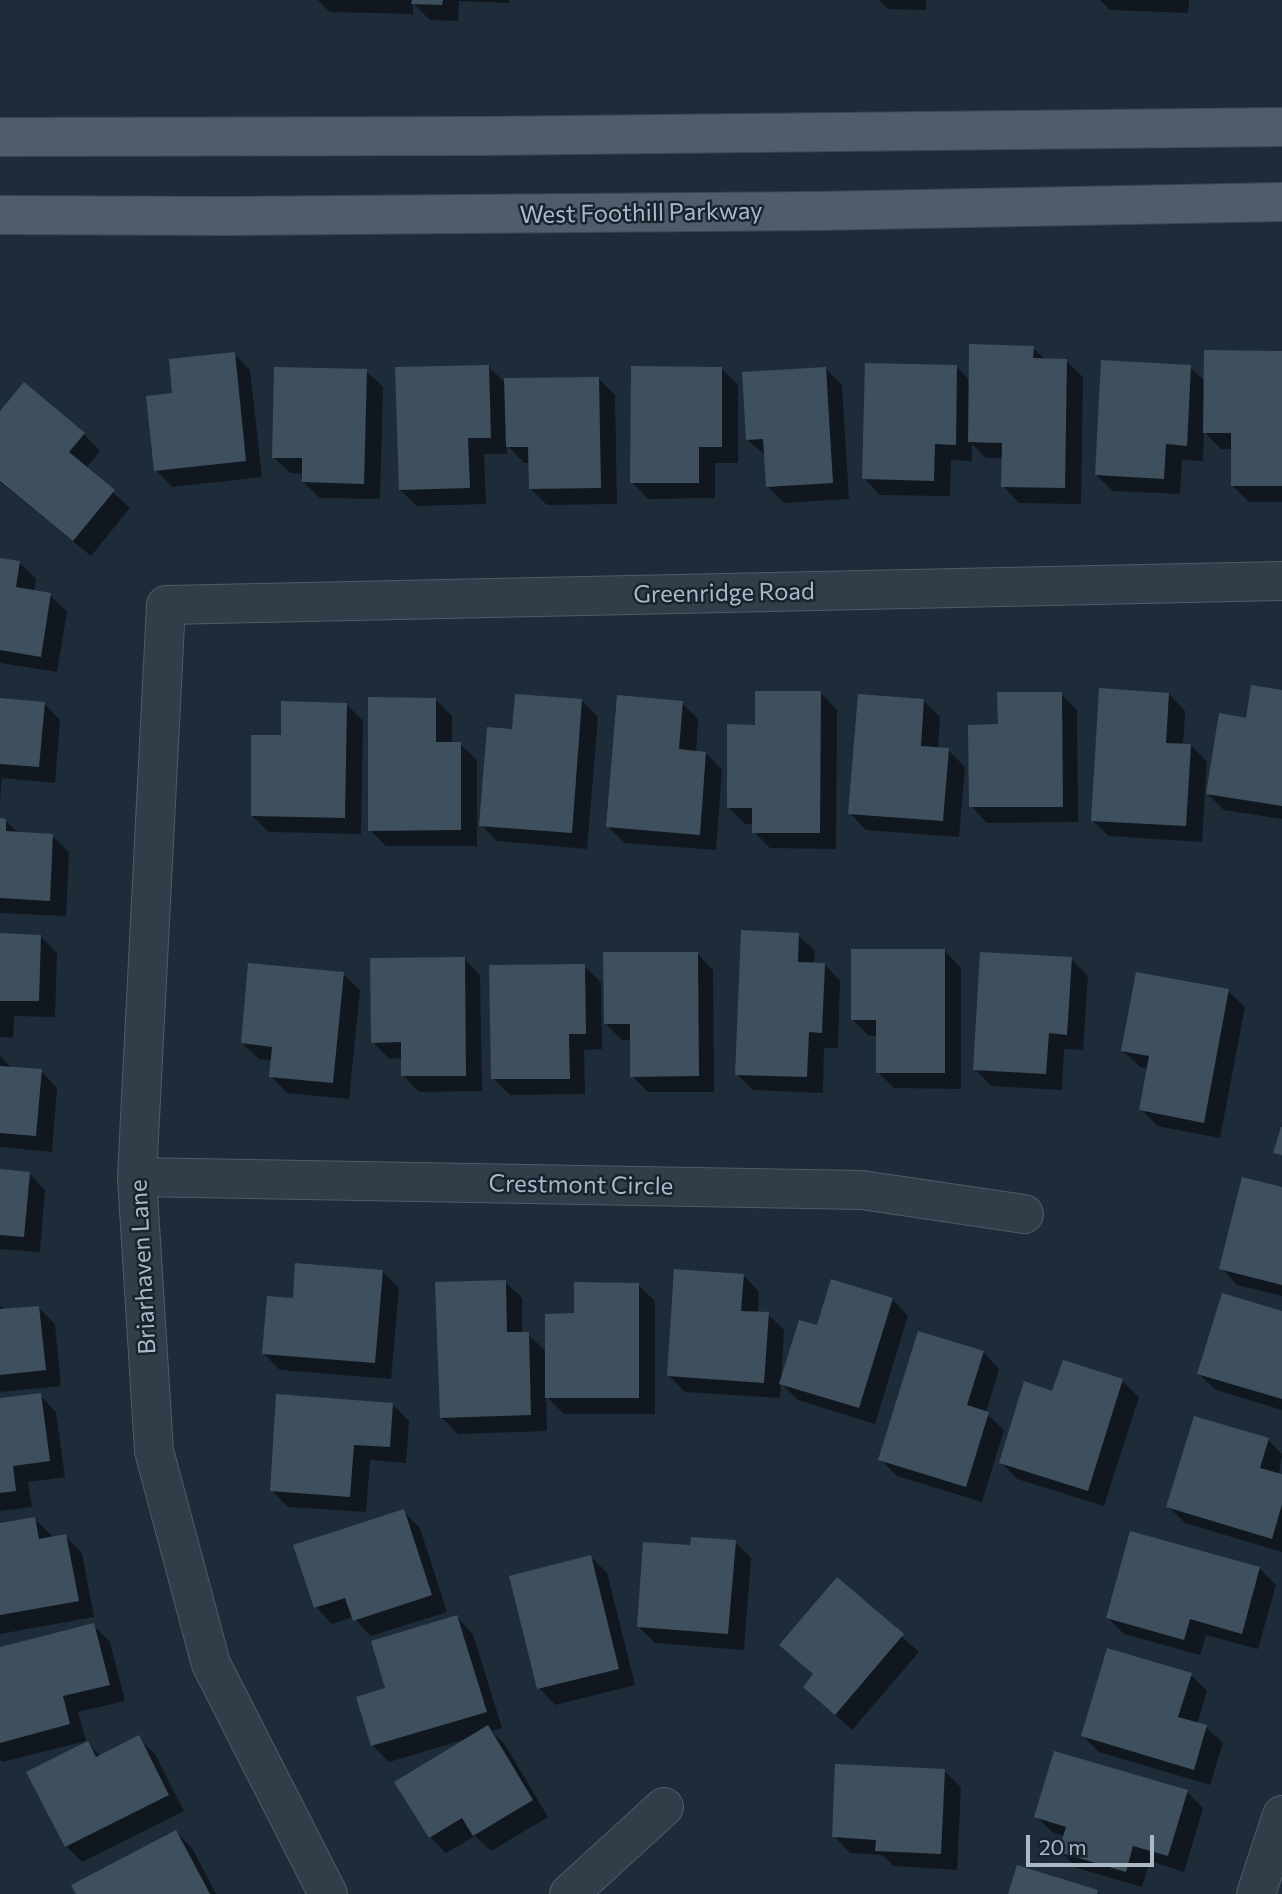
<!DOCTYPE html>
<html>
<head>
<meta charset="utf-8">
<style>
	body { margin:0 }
	#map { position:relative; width:1282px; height:1894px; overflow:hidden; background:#1e2c39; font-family:Commissioner,sans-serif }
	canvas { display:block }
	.scale { position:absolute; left:1026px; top:1835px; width:128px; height:32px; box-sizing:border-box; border:4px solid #abb8c6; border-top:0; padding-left:9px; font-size:21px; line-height:24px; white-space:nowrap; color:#abb8c6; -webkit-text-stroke:5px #17232e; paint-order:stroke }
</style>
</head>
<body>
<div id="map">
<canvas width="1282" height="1894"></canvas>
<div class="scale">20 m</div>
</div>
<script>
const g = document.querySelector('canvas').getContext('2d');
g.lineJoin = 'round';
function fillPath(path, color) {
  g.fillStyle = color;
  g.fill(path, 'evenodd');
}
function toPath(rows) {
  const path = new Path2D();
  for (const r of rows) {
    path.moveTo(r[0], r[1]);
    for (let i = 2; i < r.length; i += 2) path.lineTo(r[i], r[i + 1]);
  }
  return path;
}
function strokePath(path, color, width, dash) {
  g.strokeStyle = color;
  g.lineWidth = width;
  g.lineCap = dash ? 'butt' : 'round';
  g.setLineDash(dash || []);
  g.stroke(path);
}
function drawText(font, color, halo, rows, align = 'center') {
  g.font = font + ' Commissioner,sans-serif';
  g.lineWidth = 5;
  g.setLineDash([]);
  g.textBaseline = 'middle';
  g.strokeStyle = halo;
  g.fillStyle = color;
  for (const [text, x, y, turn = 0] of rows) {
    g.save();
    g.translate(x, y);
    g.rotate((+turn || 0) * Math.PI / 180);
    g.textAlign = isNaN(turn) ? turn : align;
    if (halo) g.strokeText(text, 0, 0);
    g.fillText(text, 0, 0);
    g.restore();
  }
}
fillPath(toPath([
	[318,0,509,0,509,3,459,1,458,21,430,20,413,3,413,14,330,12],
	[879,0,926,0,926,10,888,9],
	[1100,0,1189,0,1188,13,1110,10],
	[1033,348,1046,360,1066,361,1083,377,1081,504,1019,503,1003,486,1003,458,986,458,972,444,972,461,951,460,950,496,880,495,864,478,957,367,970,381],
	[1282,353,1282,502,1249,502,1232,485,1233,449,1221,449,1204,432,1203,461,1182,460,1180,494,1113,491,1096,475,1190,367,1206,382],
	[234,354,250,370,262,477,172,487,156,470,174,395],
	[488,366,506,384,598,378,615,395,617,504,547,505,530,488,530,463,524,463,507,445,507,454,484,454,486,504,417,506,400,490],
	[722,369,738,385,738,463,715,463,715,498,648,499,632,482],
	[826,369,842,385,849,499,784,503,767,486,766,456,748,440],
	[366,371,383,387,380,499,320,498,303,482,304,474,290,473,273,457],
	[0,414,84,434,100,451,86,468,130,508,91,556,0,482],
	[0,559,19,562,36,579,34,592,50,595,67,612,57,672,0,663],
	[1282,692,1282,819,1224,810,1205,791,1202,842,1109,836,1092,820,1169,694,1185,711,1183,745,1191,745,1207,762,1205,791,1208,791,1247,720],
	[821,693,837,710,836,849,770,848,754,832,754,824,745,824,728,807,757,726],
	[1061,694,1077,710,1078,822,987,823,971,806,999,726],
	[0,699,44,703,60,720,55,783,2,778,0,801],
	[435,699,452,716,452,744,460,744,477,760,477,846,386,846,370,830],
	[581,700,598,717,587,849,497,841,481,825],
	[924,701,940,717,938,749,948,750,965,767,959,837,866,830,850,813],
	[682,703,698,719,696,752,706,753,722,770,716,850,625,843,608,827],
	[346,704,363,721,361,834,269,832,252,816,282,737],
	[0,820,5,820,19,834,52,836,69,852,66,916,0,913],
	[0,935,41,937,57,953,55,1017,14,1016,13,1038,0,1037],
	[798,935,815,951,814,964,824,964,840,981,838,1048,824,1048,823,1093,753,1090,737,1074],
	[945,951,961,968,961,1089,894,1088,878,1072,878,1036,869,1036,852,1019],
	[697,953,713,970,714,1092,648,1092,632,1076,632,1040,622,1040,605,1023],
	[464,958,480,975,482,1091,419,1092,403,1075,403,1058,389,1059,373,1042],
	[1071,959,1088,976,1083,1050,1064,1049,1062,1090,991,1086,975,1069],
	[584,966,601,982,602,1049,584,1050,585,1094,510,1095,493,1078],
	[343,974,360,990,349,1099,287,1093,271,1076,272,1061,259,1059,242,1043],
	[1228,991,1245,1007,1220,1138,1157,1126,1141,1109,1148,1069,1140,1067,1123,1051],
	[0,1056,11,1067,41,1071,57,1088,52,1152,0,1147],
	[0,1171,29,1173,45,1190,40,1252,0,1249],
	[1282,1189,1282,1296,1237,1285,1221,1268],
	[382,1271,399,1288,391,1379,280,1370,264,1354,294,1300],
	[743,1275,759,1292,758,1313,768,1314,784,1330,781,1379,818,1328,892,1299,908,1316,875,1424,798,1400,781,1383,780,1398,685,1392,668,1375],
	[505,1282,522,1298,522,1334,528,1334,547,1353,576,1315,638,1285,655,1301,655,1414,564,1414,546,1396,547,1431,458,1434,442,1418],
	[0,1305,6,1311,39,1308,55,1324,61,1386,0,1392],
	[1282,1313,1282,1410,1216,1390,1199,1374],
	[983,1352,999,1369,986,1413,1004,1430,982,1502,897,1476,880,1459],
	[1122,1381,1139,1397,1104,1506,1017,1479,1001,1462,1054,1393],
	[40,1395,56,1412,65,1477,28,1482,32,1507,0,1511,0,1400],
	[392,1404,409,1421,406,1463,370,1460,366,1512,288,1507,271,1490],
	[1268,1440,1282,1454,1279,1475,1282,1476,1282,1552,1185,1523,1168,1506],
	[403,1511,420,1528,447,1612,371,1636,353,1617,332,1624,316,1607],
	[35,1519,51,1535,52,1539,65,1536,82,1553,94,1617,0,1634,0,1525],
	[735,1542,751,1558,744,1650,655,1643,639,1627,692,1547],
	[591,1557,607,1573,635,1685,555,1705,539,1688],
	[1259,1568,1276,1585,1258,1649,1206,1635,1200,1655,1124,1634,1108,1618],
	[837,1580,919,1652,852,1730,805,1687,815,1676,781,1645],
	[457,1617,473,1634,502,1728,492,1731,504,1743,548,1817,491,1851,475,1836,446,1853,430,1837,466,1739,389,1762,372,1745,387,1689],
	[93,1625,110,1642,125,1701,78,1712,86,1741,2,1762,0,1760,0,1649],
	[1191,1675,1207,1691,1197,1724,1206,1727,1223,1743,1210,1785,1099,1752,1083,1736],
	[138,1738,155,1754,184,1811,82,1862,66,1846,87,1743,101,1756],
	[944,1771,961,1787,957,1870,894,1866,882,1855,850,1853,834,1836],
	[1187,1792,1203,1808,1184,1872,1150,1861,1142,1887,1077,1868,1060,1851,1065,1836,1053,1833,1036,1816],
	[176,1832,192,1848,216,1894,78,1894]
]), '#0007');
fillPath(toPath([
	[412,0,443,0,442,5,411,4],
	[969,344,1034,346,1033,358,1067,359,1065,488,1001,487,1002,443,968,442],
	[1204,350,1282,351,1282,486,1231,486,1231,433,1203,433],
	[235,352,246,461,154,471,146,396,172,393,169,359],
	[1101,360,1191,365,1187,446,1166,444,1164,479,1095,475],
	[865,363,957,365,956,445,935,444,934,481,862,479],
	[489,365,491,438,468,438,470,488,399,490,395,367],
	[631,366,722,367,722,447,699,447,699,483,630,483],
	[274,367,367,369,364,484,302,482,302,458,272,458],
	[826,367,833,483,766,487,763,439,746,440,742,372],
	[599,377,601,488,529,489,528,447,506,447,504,378],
	[24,382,85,433,69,452,115,490,73,541,0,481,0,411],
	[0,558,20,561,16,587,51,593,41,657,0,650],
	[1251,685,1282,690,1282,806,1206,794,1219,713,1246,718],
	[1099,688,1169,693,1166,743,1191,744,1186,826,1091,821],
	[755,691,821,691,820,833,752,833,752,808,727,808,727,724,755,725],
	[997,692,1062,692,1063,807,969,807,968,725,998,724],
	[515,694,582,699,572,833,479,826,487,727,512,729],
	[858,694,924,699,921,746,949,748,943,821,848,814],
	[617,695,683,701,679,749,706,752,700,835,606,827],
	[368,697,436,698,436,742,461,742,461,830,368,831],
	[0,698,45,702,39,767,0,764],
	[281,701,347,703,345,818,251,816,251,735,281,735],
	[0,818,6,819,6,831,53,834,50,901,0,898],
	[741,930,799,933,798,962,825,963,822,1033,809,1032,807,1077,735,1075],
	[0,933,41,935,39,1001,0,1001],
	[851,949,945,949,945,1073,876,1073,876,1020,851,1020],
	[603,952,698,952,699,1076,630,1077,630,1024,604,1024],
	[980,952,1072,957,1067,1035,1049,1033,1046,1074,973,1070],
	[465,957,466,1076,401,1076,401,1042,371,1043,370,958],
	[248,963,344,972,333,1083,269,1077,272,1047,241,1043],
	[585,964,586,1034,569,1034,570,1079,491,1079,489,965],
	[1136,972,1229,989,1204,1123,1139,1110,1149,1056,1121,1051],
	[0,1066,42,1069,36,1136,0,1133],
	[1281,1127,1282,1127,1282,1155,1273,1153],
	[0,1169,30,1172,24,1237,0,1235],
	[1242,1177,1282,1187,1282,1285,1219,1269],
	[295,1263,383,1270,375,1363,262,1354,267,1296,293,1298],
	[674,1269,744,1274,741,1311,769,1312,764,1383,667,1376],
	[831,1279,893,1298,859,1408,779,1384,799,1320,817,1325],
	[506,1280,507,1332,529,1332,531,1415,440,1418,435,1282],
	[574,1282,639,1283,639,1398,545,1398,545,1314,574,1313],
	[1222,1293,1282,1311,1282,1399,1197,1374],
	[39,1306,46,1370,0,1375,0,1309],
	[918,1331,984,1351,967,1405,989,1412,966,1487,878,1460],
	[1063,1360,1123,1379,1088,1491,999,1463,1024,1381,1052,1391],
	[41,1393,50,1461,13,1466,16,1491,0,1493,0,1398],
	[276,1394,393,1403,390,1447,354,1445,350,1497,270,1491],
	[1194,1416,1269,1438,1260,1468,1282,1474,1282,1504,1272,1539,1166,1507],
	[404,1509,432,1595,353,1621,345,1598,314,1608,293,1545],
	[35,1517,39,1539,66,1534,79,1601,0,1615,0,1523],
	[1130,1531,1260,1567,1242,1634,1190,1619,1184,1640,1106,1618],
	[691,1537,736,1540,728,1634,637,1627,643,1542,690,1545],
	[591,1555,619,1669,537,1689,509,1576],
	[837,1577,904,1634,835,1715,803,1687,813,1674,779,1645],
	[457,1615,487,1712,371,1746,356,1697,385,1688,371,1641],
	[94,1623,110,1685,63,1696,70,1724,0,1743,0,1647],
	[1107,1648,1192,1673,1178,1717,1207,1725,1194,1770,1081,1736],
	[488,1725,533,1800,473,1836,462,1818,429,1838,394,1782],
	[139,1735,169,1795,65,1847,26,1772,88,1741,96,1757],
	[1054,1751,1188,1790,1168,1856,1133,1846,1126,1872,1058,1852,1066,1827,1034,1817],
	[835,1764,945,1769,941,1854,875,1851,876,1840,832,1837],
	[176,1830,210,1894,76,1894,71,1885],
	[1017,1865,1098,1890,1097,1894,1008,1894]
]), '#3e4f5e');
const minor = toPath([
	[137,1177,862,1190,1024,1214],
	[328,1894,211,1664,154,1451,137,1177,166,605,1282,581],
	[569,1894,664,1807],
	[1256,1894,1282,1815]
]);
const major = toPath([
	[0,137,484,136,1282,127],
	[0,215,227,216,817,211,1282,202]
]);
strokePath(minor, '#4f5b67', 40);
strokePath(major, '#3b4753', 40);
strokePath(minor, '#313e49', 38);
strokePath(major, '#4f5d6a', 38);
drawText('24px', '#abb8c6', '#17232e', [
	["West Foothill Parkway",641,213,-1],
	["Greenridge Road",724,593,-1],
	["Crestmont Circle",581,1185,1],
	["Briarhaven Lane",143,1267,-93]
]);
</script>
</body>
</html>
